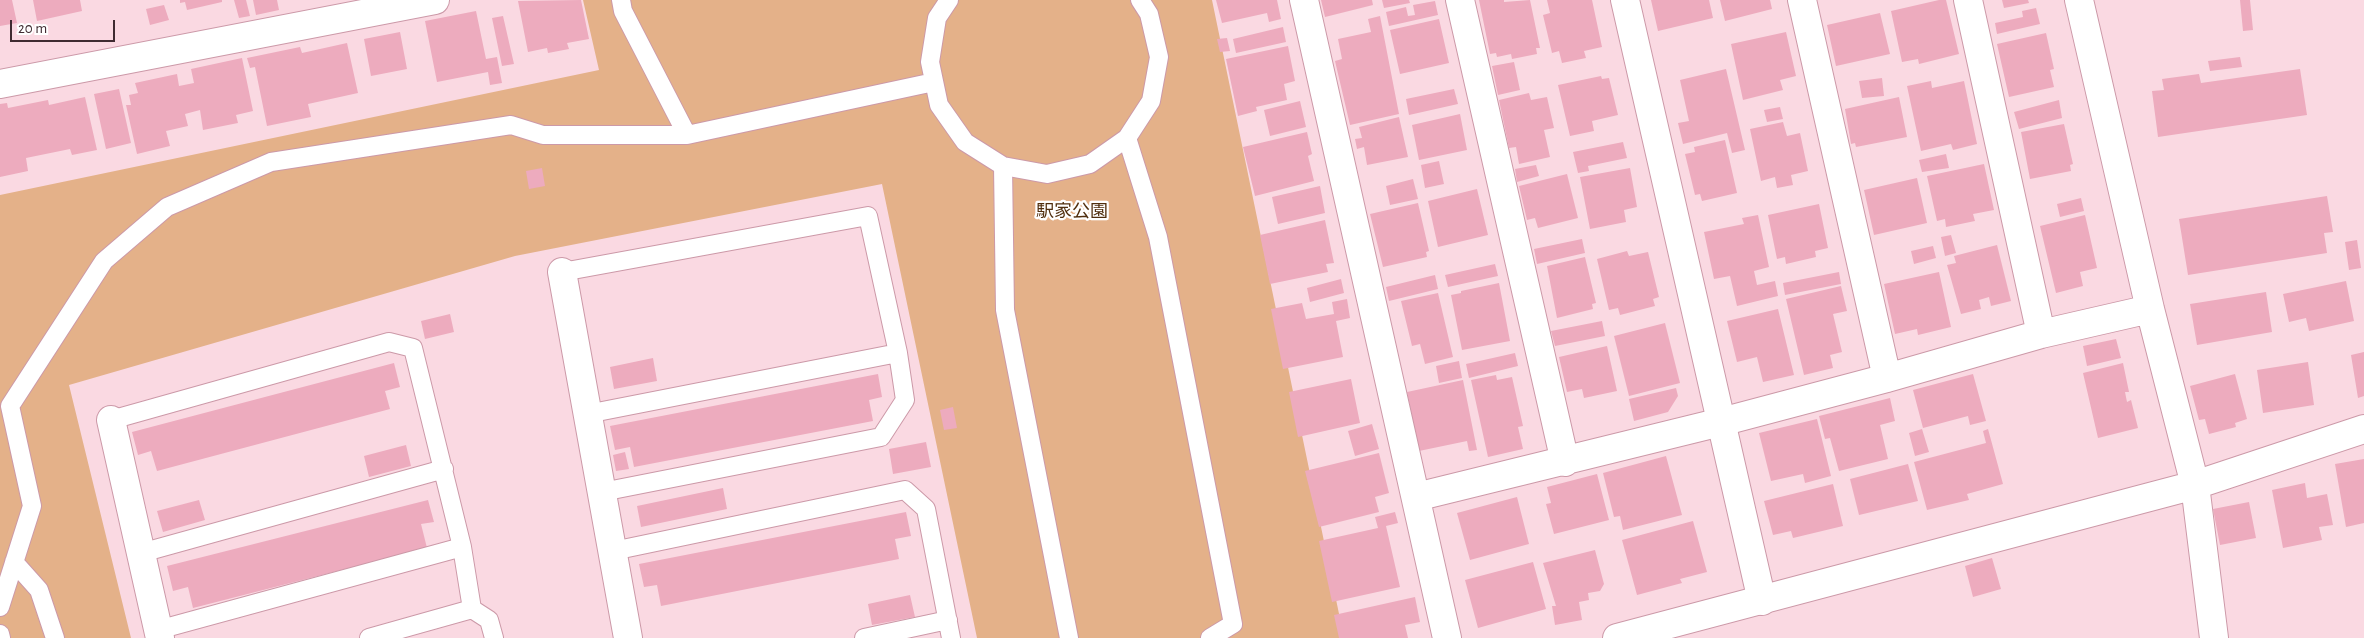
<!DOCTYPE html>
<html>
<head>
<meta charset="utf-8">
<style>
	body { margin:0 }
	#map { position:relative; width:2364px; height:638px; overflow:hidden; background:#fad9e2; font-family:"Alegreya Sans",sans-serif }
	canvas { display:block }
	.scale { position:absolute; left:10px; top:20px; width:105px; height:22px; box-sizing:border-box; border:2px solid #3f2b31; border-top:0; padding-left:6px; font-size:15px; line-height:18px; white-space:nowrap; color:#3f2b31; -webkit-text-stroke:4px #fff; paint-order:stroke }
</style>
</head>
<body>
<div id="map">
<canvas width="2364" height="638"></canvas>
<div class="scale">20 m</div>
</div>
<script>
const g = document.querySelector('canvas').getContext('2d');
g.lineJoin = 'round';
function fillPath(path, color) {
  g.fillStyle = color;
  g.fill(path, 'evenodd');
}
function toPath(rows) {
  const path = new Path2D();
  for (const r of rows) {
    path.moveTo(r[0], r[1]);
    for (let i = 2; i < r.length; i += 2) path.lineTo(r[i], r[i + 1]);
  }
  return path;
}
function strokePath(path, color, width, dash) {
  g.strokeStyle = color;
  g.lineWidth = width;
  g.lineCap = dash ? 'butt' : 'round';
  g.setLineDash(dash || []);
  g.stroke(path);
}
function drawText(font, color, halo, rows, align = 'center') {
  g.font = font + ' "Alegreya Sans","Noto Sans JP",sans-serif';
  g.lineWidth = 4.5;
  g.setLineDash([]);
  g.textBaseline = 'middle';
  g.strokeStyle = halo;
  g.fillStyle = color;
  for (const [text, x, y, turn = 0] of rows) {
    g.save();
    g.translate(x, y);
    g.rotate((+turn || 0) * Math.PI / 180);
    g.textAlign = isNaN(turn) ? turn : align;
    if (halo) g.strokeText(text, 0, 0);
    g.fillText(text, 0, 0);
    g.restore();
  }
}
fillPath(toPath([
	[583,0,1212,0,1344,638,977,638,882,184,515,256,69,385,131,638,0,638,0,195,599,70]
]), '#e4b189');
fillPath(toPath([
	[0,0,12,0,17,23,0,26],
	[33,0,80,0,82,11,37,21],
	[180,0,222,0,222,2,187,10,185,2,180,3],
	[234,0,246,0,250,16,239,18],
	[253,0,277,0,279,10,256,15],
	[581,0,589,39,567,43,569,49,548,53,547,48,528,52,518,1],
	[1216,0,1277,0,1281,19,1269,22,1267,13,1222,23],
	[1321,0,1372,0,1373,5,1325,17],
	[1382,0,1409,0,1410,3,1384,8],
	[1479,0,1504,0,1504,2,1530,0,1540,48,1536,48,1537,54,1512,59,1511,54,1497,57,1496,53,1490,54],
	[1547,0,1592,0,1602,47,1584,51,1586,58,1562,63,1559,51,1552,53,1543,15,1550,13],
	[1651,0,1709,0,1713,18,1658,31],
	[1720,0,1770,0,1772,9,1725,21],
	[1939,0,1946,0,1959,54,1919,64,1918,59,1902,62,1891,11],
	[2002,0,2028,0,2029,3,2004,8],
	[2240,0,2250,0,2253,30,2243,31],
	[1435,1,1438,15,1389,26,1386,12,1406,7,1408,16,1415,15,1413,5],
	[164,5,169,20,150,25,146,9],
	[2036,8,2040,24,1997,34,1995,23,2023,17,2022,11],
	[476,11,486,59,497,57,502,83,490,85,488,72,437,82,425,21],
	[1880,13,1890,54,1836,66,1827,25],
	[503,16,514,64,502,66,492,18],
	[1380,16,1399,114,1350,125,1335,61,1342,59,1338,39,1371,32,1368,19],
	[1439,19,1449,63,1400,74,1390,30],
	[1283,27,1286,42,1236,53,1233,39],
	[400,32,407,69,371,76,364,39],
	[1786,32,1796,76,1780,80,1783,90,1743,100,1731,44],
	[2046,33,2054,69,2050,70,2054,87,2009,97,1997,44],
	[1227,38,1230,51,1220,52,1217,39],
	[347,43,358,93,308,104,311,117,267,126,255,67,250,68,247,58,300,47,302,53],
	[1288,46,1295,81,1284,84,1287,100,1256,107,1257,111,1238,116,1226,59],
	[2240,57,2242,67,2210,71,2208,61],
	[242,58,253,111,236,115,238,123,203,130,200,110,185,114,188,126,166,131,170,146,137,154,126,105,131,105,129,95,138,93,135,83,177,74,179,86,194,83,191,69],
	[1514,62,1520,90,1498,95,1492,66],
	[1726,69,1745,150,1732,153,1727,133,1683,144,1678,123,1689,121,1680,80],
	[2300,69,2307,115,2158,137,2152,91,2164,90,2162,79,2199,74,2201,83],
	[1601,76,1602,79,1609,78,1618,115,1592,121,1594,131,1570,136,1558,85],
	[1882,78,1884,96,1862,98,1859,81],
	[1931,81,1932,88,1964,81,1977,144,1953,150,1951,144,1921,151,1907,86],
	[119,89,131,143,106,149,94,94],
	[1454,89,1458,104,1409,115,1406,99],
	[1529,93,1531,100,1547,97,1554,128,1544,130,1550,157,1519,164,1516,147,1509,148,1499,100],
	[85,97,97,150,72,155,70,149,26,158,28,171,0,177,0,104,7,103,8,108,48,100,49,105],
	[1899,97,1907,137,1856,147,1855,143,1851,144,1845,109],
	[2059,100,2062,118,2019,129,2014,112],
	[1300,101,1306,127,1270,136,1264,110],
	[1780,107,1783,119,1767,122,1764,110],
	[1460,114,1467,150,1419,160,1412,125],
	[1399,117,1408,157,1367,165,1364,147,1357,149,1355,139,1362,138,1359,127],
	[1783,122,1787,136,1800,133,1808,171,1791,175,1793,185,1777,188,1775,177,1761,181,1750,129],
	[2064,124,2073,164,2070,165,2071,171,2030,179,2021,132],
	[1307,132,1312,154,1308,156,1314,181,1255,196,1243,147],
	[1725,140,1737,193,1702,201,1700,194,1695,195,1685,154,1695,152,1694,147],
	[1623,142,1627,158,1588,166,1589,171,1578,173,1573,152],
	[1946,154,1949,168,1922,172,1919,160],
	[1439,161,1444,184,1425,188,1421,165],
	[1984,164,1994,210,1973,214,1975,221,1946,227,1945,219,1937,221,1927,176],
	[1536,165,1539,176,1517,182,1515,169],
	[542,168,545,186,529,189,526,171],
	[1630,168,1637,207,1624,210,1626,222,1590,229,1580,177],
	[1567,174,1578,218,1538,228,1535,218,1527,220,1519,186],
	[1917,178,1927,223,1874,235,1864,190],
	[1413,179,1418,199,1390,205,1386,186],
	[1320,186,1325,213,1278,224,1272,197],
	[1477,189,1488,235,1438,247,1428,201],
	[2327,196,2333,232,2324,233,2327,253,2188,275,2179,219],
	[2081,198,2084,211,2060,217,2057,204],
	[1418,203,1429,251,1426,252,1427,257,1383,267,1370,214],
	[1819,204,1828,248,1815,251,1816,257,1786,264,1785,257,1777,259,1768,215],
	[1758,215,1769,267,1754,271,1757,285,1775,281,1778,296,1737,306,1730,276,1714,279,1704,232,1744,224,1742,218],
	[2085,215,2097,268,2080,272,2083,286,2056,293,2040,226],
	[1325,220,1334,263,1326,264,1328,272,1270,284,1260,235],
	[1951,235,1956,253,1945,256,1941,237],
	[1582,239,1585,253,1537,264,1534,249],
	[2357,240,2361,268,2349,270,2345,242],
	[1997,245,2011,301,1991,306,1989,297,1979,300,1981,309,1961,314,1947,265,1956,263,1954,256],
	[1933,246,1936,258,1914,264,1911,251],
	[1627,251,1629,256,1648,252,1659,297,1653,299,1655,306,1620,315,1618,308,1609,310,1597,259],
	[1585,257,1596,303,1592,304,1593,309,1557,318,1547,266],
	[1495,264,1498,276,1448,287,1445,275],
	[1839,272,1841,284,1785,295,1783,283],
	[1939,272,1951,327,1918,335,1917,329,1895,334,1884,284],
	[1435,275,1438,289,1389,301,1386,287],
	[1341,279,1344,293,1310,302,1307,288],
	[2346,281,2354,321,2309,331,2306,318,2289,322,2283,294],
	[1499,283,1510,341,1462,350,1451,295,1461,293,1461,291],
	[1841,286,1847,311,1833,314,1842,352,1830,355,1833,368,1804,375,1786,299],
	[2266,292,2272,332,2197,345,2190,304],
	[1438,293,1453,357,1425,364,1420,344,1412,346,1401,301],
	[1347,299,1350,318,1336,321,1343,357,1283,369,1271,309,1302,303,1306,319,1334,314,1332,302],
	[1778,309,1794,375,1763,382,1757,357,1737,362,1727,321],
	[450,314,454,332,425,339,421,321],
	[1602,321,1605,336,1555,346,1551,331],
	[1665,323,1680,383,1629,396,1614,336],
	[2116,339,2121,358,2087,366,2083,346],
	[1607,346,1617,391,1584,398,1582,389,1567,392,1559,357],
	[2364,352,2364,396,2358,398,2351,355],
	[1515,353,1518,366,1469,378,1466,364],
	[653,358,657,381,614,389,610,367],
	[1459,361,1462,378,1439,383,1436,366],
	[2308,362,2314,405,2263,413,2257,370],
	[394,363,400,387,385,391,390,409,157,471,151,451,138,455,132,432],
	[2123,363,2129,392,2125,392,2127,402,2131,400,2138,428,2098,438,2083,373],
	[878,374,882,397,869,400,873,421,634,467,630,447,615,450,610,426],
	[1973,374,1986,421,1970,425,1968,416,1923,428,1913,390],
	[2235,374,2247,419,2235,423,2236,427,2209,434,2205,419,2199,420,2190,386],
	[1496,375,1497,380,1512,377,1523,426,1518,427,1523,449,1488,457,1471,380],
	[1351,379,1360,423,1298,437,1289,392],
	[1463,380,1477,450,1469,451,1467,441,1419,451,1407,392],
	[1676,388,1678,396,1668,412,1634,421,1629,399],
	[1890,398,1895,421,1880,425,1888,459,1839,471,1830,438,1825,439,1819,416],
	[953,407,957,428,944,430,940,410],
	[1817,419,1831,476,1805,483,1803,474,1771,481,1759,433],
	[1372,424,1379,449,1355,456,1348,431],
	[1922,429,1929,452,1915,456,1909,433],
	[1988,429,2003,484,1967,494,1969,500,1927,510,1914,462,1986,443,1983,431],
	[926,442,931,467,893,474,889,449],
	[406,445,411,466,369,477,364,456],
	[625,452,629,469,616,471,613,455],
	[1379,453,1389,493,1375,497,1379,512,1319,527,1305,471],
	[1666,456,1682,515,1623,530,1620,516,1614,517,1603,473],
	[2364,459,2364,523,2346,527,2335,464],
	[1908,464,1918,501,1859,515,1850,479],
	[1597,474,1609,520,1554,534,1546,504,1551,503,1547,487],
	[2305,483,2307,498,2327,494,2333,525,2319,527,2322,540,2283,548,2272,490],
	[1833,484,1843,526,1793,538,1791,531,1773,535,1764,501],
	[723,488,727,509,641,527,637,506],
	[1517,497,1529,544,1470,560,1457,513],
	[199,500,205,520,163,532,157,511],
	[428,500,434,522,421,524,427,548,193,608,188,587,173,591,167,566],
	[2249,502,2256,538,2220,545,2213,509],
	[906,512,911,536,895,539,899,559,661,606,657,585,644,587,639,564],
	[1395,512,1398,523,1386,526,1400,587,1332,602,1319,541,1378,528,1375,517],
	[1693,521,1707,572,1680,579,1682,583,1637,595,1622,540],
	[1595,550,1604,584,1600,591,1588,593,1589,600,1579,602,1582,620,1555,625,1552,606,1556,606,1543,563],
	[1992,558,2001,589,1973,597,1965,566],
	[1533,562,1546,609,1478,628,1465,580],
	[910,595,915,617,872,625,868,604],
	[1415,597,1420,622,1405,625,1408,638,1339,638,1334,615]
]), '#edabbe');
const lane = toPath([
	[621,0,623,11,687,135],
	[949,0,937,18,930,62,939,105,965,142,1003,166,1047,174,1090,164,1127,138,1151,101,1159,57,1149,14,1140,0],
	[1127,138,1158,237,1233,624,1210,638],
	[1003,166,1005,310,1069,638],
	[562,272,868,216,898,353,587,414],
	[111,420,389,342,413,348,462,547,472,609,369,638],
	[602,492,881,437,905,400,898,353],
	[613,551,905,490,926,509,951,638],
	[141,553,444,469],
	[14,562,39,590,55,638],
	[0,607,32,506,10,406,104,261,167,207,271,162,511,125,543,135,687,135,934,82],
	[472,609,489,620,494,638],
	[158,630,462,547],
	[0,634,1,638],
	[864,638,948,620]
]);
const street = toPath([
	[1304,0,1447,638],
	[1460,0,1565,462],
	[1802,0,1887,378],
	[1968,0,2041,334],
	[2079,0,2150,309,2195,485,2214,638],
	[0,84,435,0],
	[562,272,628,638],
	[111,420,160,638],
	[1416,497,1721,422,1887,378,2041,334,2150,309],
	[1617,638,2195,485,2364,429]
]);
const secondary = toPath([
	[1625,0,1762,601]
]);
strokePath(lane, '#cc99a8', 20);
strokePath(street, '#cc99a8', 30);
strokePath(secondary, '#cc99a8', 30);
strokePath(lane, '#fff', 18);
strokePath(street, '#fff', 28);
strokePath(secondary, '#fff', 28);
drawText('18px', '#502e0e', '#fff', [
	["駅家公園",1072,212]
]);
</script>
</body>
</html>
